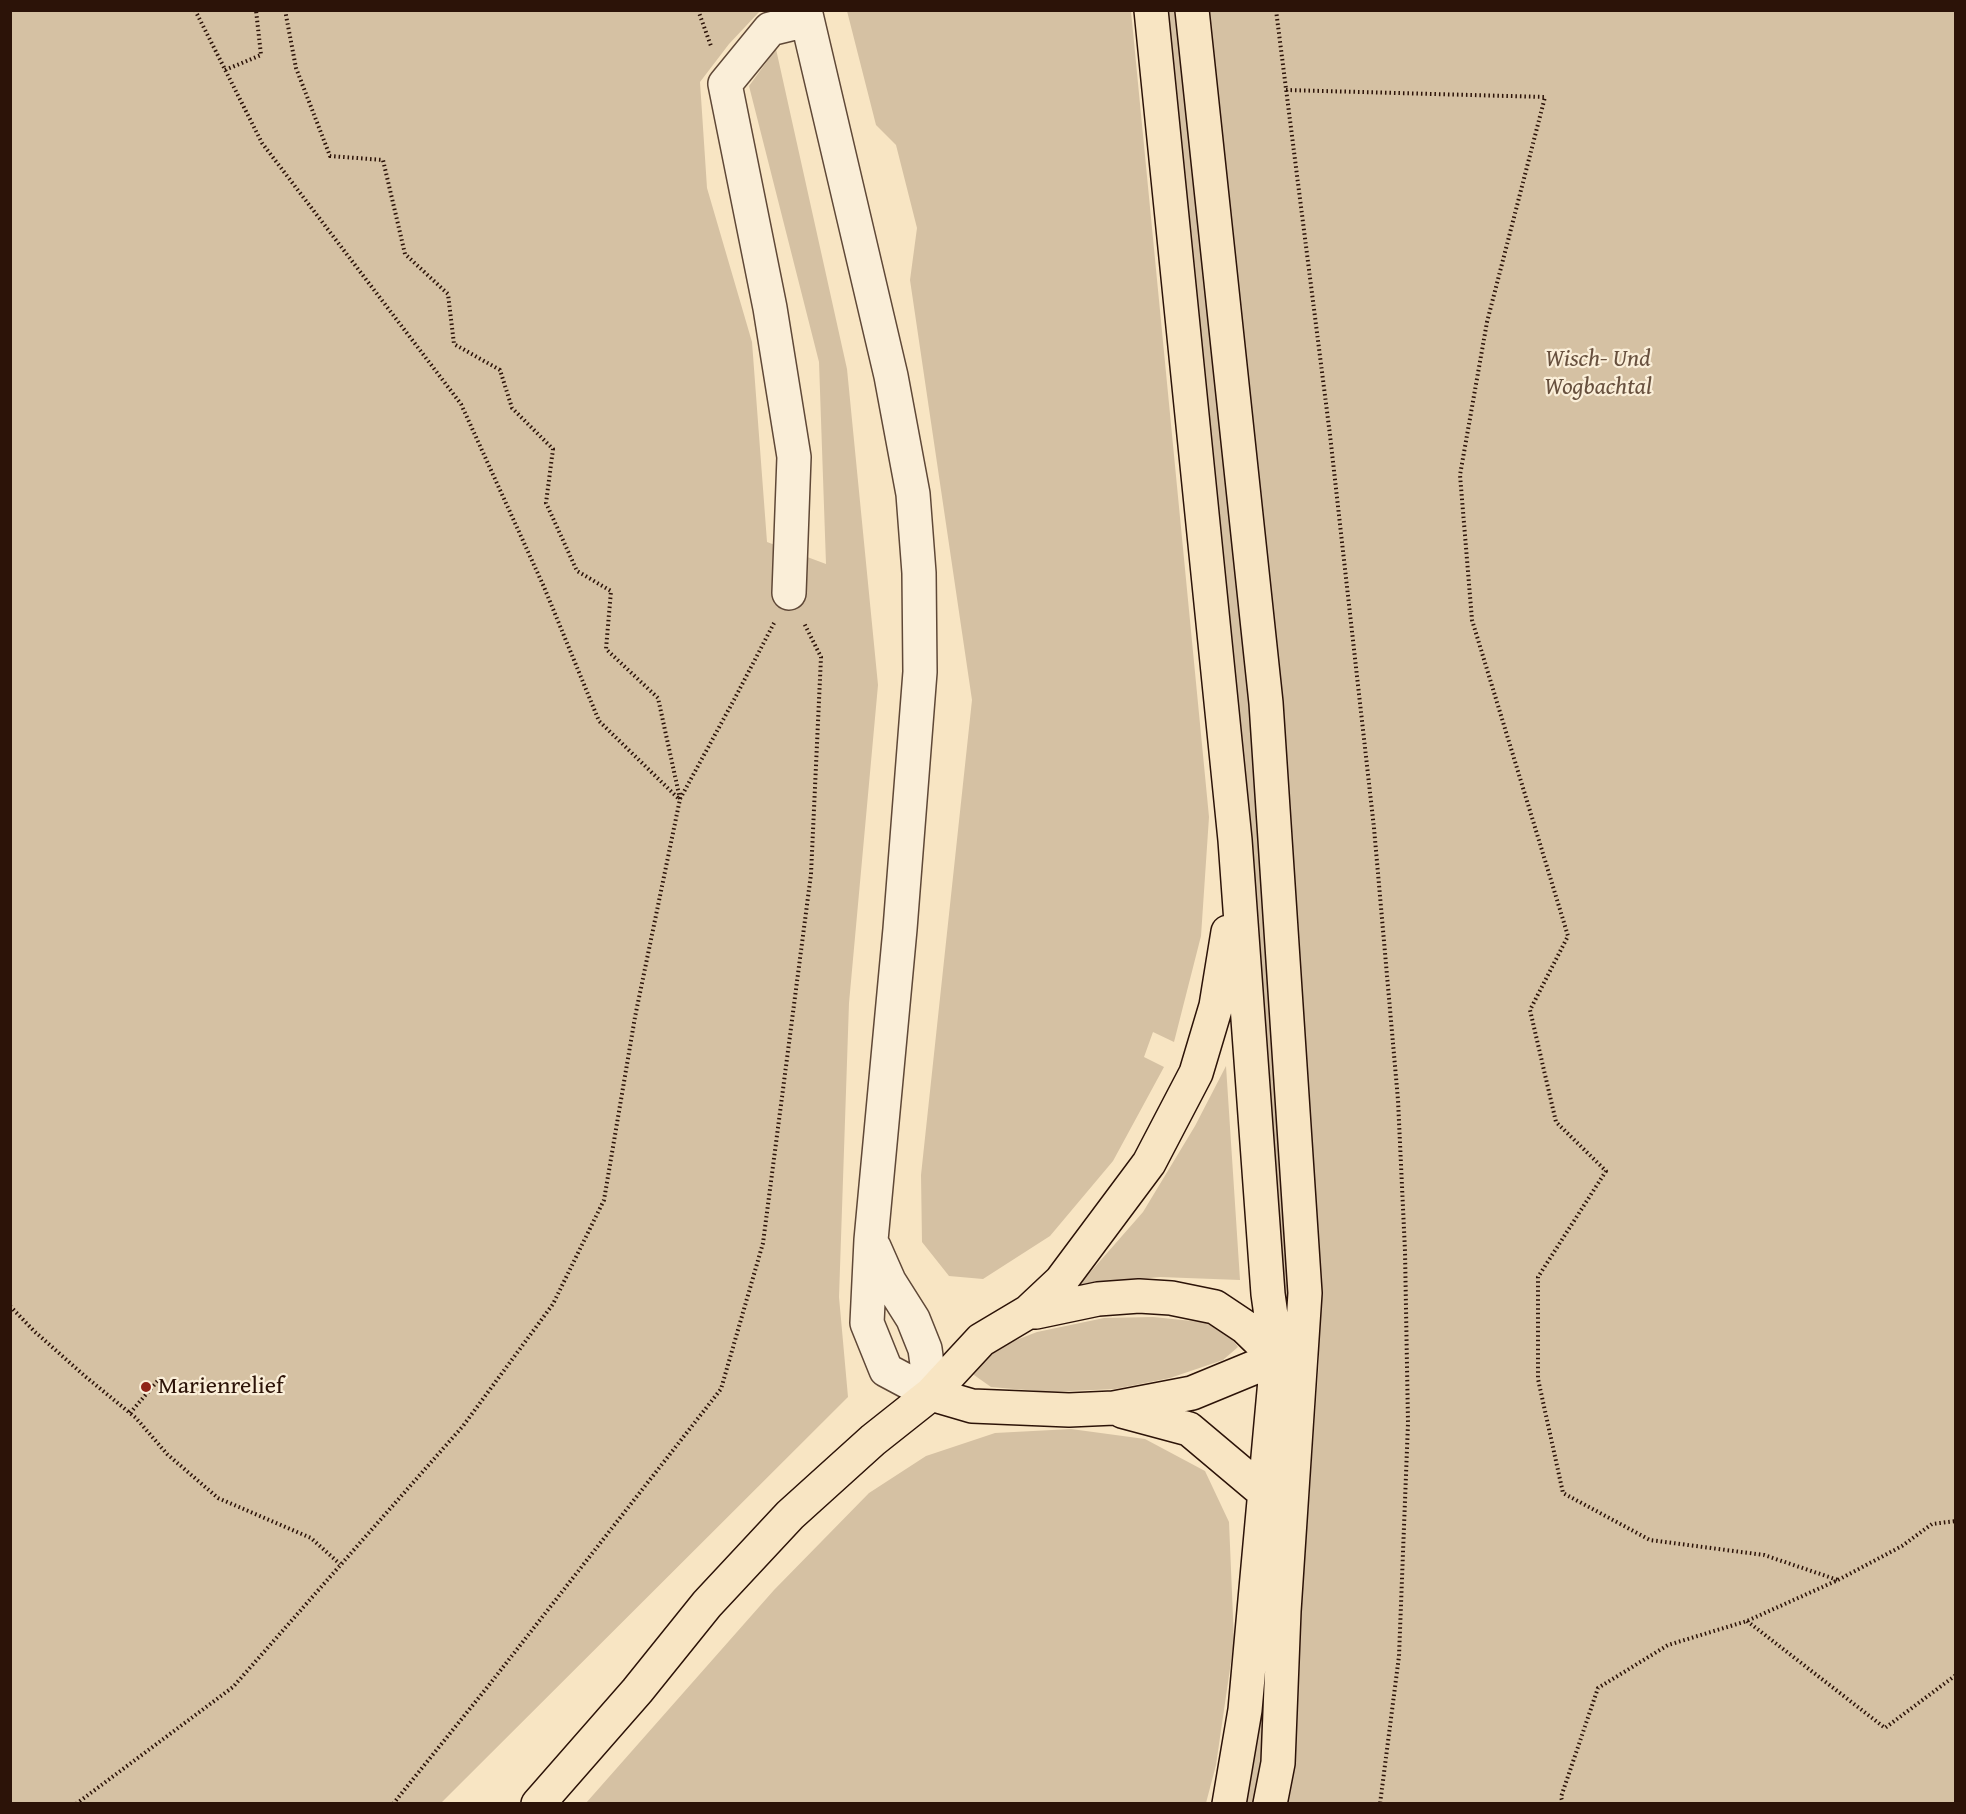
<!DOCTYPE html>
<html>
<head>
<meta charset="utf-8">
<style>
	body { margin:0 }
	#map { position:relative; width:1966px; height:1814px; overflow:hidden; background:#f8e5c3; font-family:"Gentium Book Plus",serif }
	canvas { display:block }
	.frame { position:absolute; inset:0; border:12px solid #2c1308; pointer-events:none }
</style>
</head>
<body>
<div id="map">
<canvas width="1966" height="1814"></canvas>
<div class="frame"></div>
</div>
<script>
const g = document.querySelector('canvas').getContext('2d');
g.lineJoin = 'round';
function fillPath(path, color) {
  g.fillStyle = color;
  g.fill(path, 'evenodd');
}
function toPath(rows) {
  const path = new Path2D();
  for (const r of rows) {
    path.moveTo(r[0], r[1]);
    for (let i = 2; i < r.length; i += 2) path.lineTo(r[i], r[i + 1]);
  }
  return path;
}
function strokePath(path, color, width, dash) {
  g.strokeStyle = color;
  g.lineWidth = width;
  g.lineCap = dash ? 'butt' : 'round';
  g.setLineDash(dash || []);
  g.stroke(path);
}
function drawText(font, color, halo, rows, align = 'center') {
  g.font = font + ' "Gentium Book Plus",serif';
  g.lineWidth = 4.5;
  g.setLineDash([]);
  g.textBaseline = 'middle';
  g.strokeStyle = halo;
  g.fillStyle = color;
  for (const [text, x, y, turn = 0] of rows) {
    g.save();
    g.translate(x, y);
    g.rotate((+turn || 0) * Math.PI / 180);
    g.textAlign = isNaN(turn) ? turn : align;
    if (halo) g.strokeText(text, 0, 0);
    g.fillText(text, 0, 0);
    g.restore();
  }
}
fillPath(toPath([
	[11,11,760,11,729,44,700,82,707,188,752,342,767,542,826,564,819,362,749,86,776,49,847,369,878,685,849,1003,839,1297,848,1397,441,1803,11,1804],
	[847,11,1131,11,1209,817,1201,936,1174,1042,1153,1032,1144,1057,1164,1067,1113,1161,1050,1236,983,1279,949,1276,922,1242,921,1175,972,700,910,280,917,228,896,145,876,125],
	[1165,11,1180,11,1255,705,1292,1295,1277,1302],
	[1186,11,1955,11,1955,1803,1284,1803,1290,1765,1319,1360,1276,666],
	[1226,1066,1240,1280,1160,1277,1079,1285,1143,1212,1195,1126],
	[1153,1317,1202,1322,1225,1330,1238,1347,1223,1360,1170,1378,1115,1389,1049,1392,991,1387,974,1375,970,1369,980,1354,1037,1332,1104,1318],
	[1071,1429,1145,1439,1205,1471,1229,1522,1234,1641,1216,1765,1206,1803,586,1803,774,1590,869,1493,926,1456,995,1433],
	[1260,1716,1267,1719,1258,1803,1242,1804]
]), '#d5c1a3');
const minor = toPath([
	[805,10,891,376,913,494,919,573,920,672,900,929,871,1240,867,1323,886,1370,931,1394],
	[789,593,794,457,770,308,725,84,770,29,807,20],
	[874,1247,889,1281,913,1319,925,1349,931,1394]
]);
const major = toPath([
	[1151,10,1235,840,1268,1294,1277,1358,1245,1710,1229,1804],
	[1192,10,1266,703,1305,1293,1284,1611,1278,1763,1270,1804],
	[1028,1312,1061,1281,1149,1163,1196,1073,1216,1006,1228,932],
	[931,1394,972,1406,1069,1410,1114,1408,1192,1393,1277,1358,1288,1342],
	[1122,1411,1189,1429,1265,1493],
	[538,1804,637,1691,707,1604,790,1515,873,1440,931,1394,981,1340,1028,1312,1036,1312,1098,1299,1139,1296,1171,1298,1215,1307,1245,1327,1281,1362]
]);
strokePath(minor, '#5f4837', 36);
strokePath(major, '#2c1308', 36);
strokePath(toPath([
	[195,10,262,143,461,404,544,587,599,721,679,799],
	[285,10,296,68,330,156,383,160,405,254,448,294,454,344,500,370,512,408,553,449,546,503,577,571,611,591,606,649,658,698,680,799],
	[698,10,711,46],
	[1276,10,1330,435,1374,828,1398,1100,1405,1251,1408,1423,1399,1656,1380,1804],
	[225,70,261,55,256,10],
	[1286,90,1545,97,1487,322,1460,475,1472,620,1568,936,1530,1010,1556,1122,1606,1171,1538,1277,1538,1379,1563,1493,1650,1540,1764,1555,1838,1580],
	[10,1306,34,1331,86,1377,136,1418,167,1454,218,1498,311,1538,340,1564],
	[130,1413,161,1377],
	[1747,1621,1885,1728,1956,1675],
	[76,1804,233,1687,463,1426,553,1304,604,1200,635,1017,680,799,735,698,774,623],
	[393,1804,489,1685,721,1389,763,1243,811,874,821,657,804,623],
	[1563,1804,1561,1797,1598,1688,1668,1645,1747,1621,1838,1580,1902,1546,1932,1524,1956,1521]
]), '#2c1308', 4, [1.5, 3]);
strokePath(minor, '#faeed8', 33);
strokePath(major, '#f8e5c3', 33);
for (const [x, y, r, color] of [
	[146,1387,6,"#8f2418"]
]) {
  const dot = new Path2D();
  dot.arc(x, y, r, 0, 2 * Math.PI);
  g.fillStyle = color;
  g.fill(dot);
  strokePath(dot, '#faeed8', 2);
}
drawText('italic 24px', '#67503e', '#faeed8', [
	["Wisch- Und",1598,360],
	["Wogbachtal",1598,388]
]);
drawText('24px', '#2c1308', '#faeed8', [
	["Marienrelief",158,1387]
], 'left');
</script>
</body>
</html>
